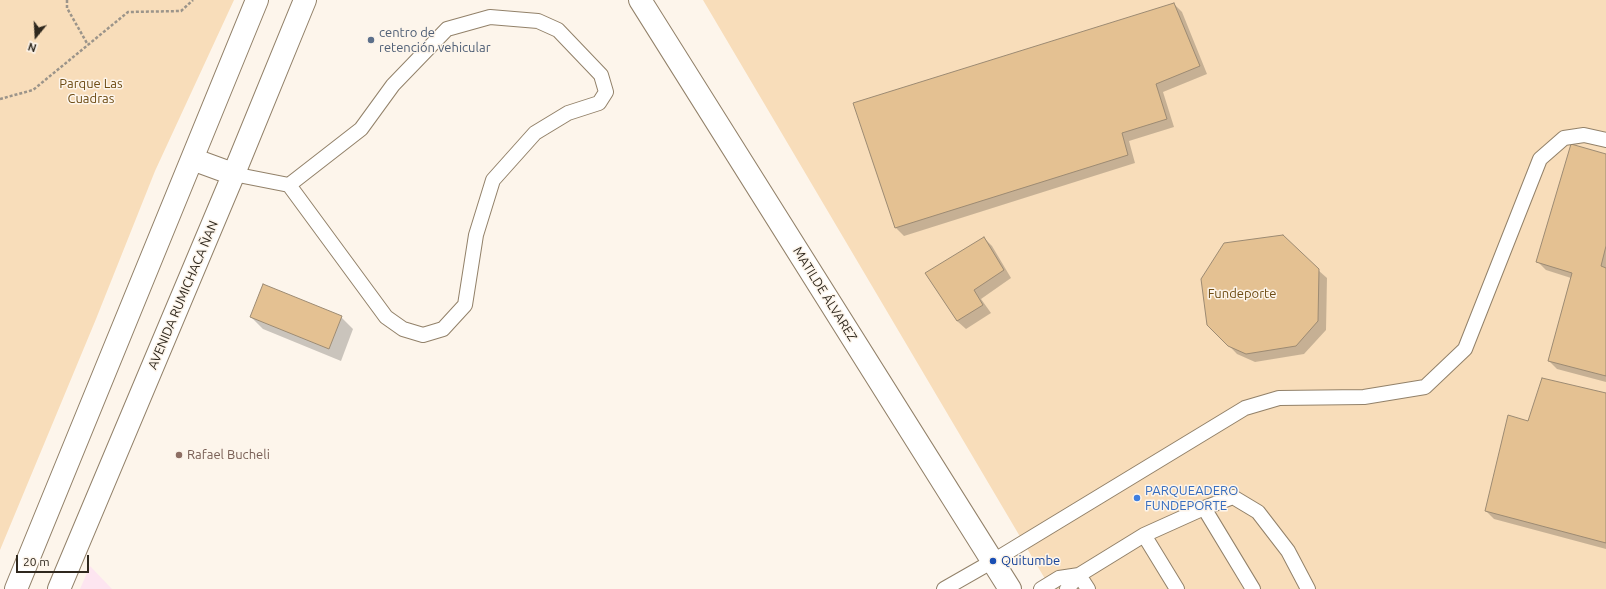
<!DOCTYPE html>
<html>
<head>
<meta charset="utf-8">
<style>
	body { margin:0 }
	#map { position:relative; width:1606px; height:589px; overflow:hidden; background:#fdf5eb; font-family:Ubuntu,sans-serif }
	canvas { display:block }
	.north { position:absolute; left:16px; top:16px; width:40px; height:40px; -webkit-text-stroke:3px #fdf5eb; paint-order:stroke; rotate:198deg; font-size:11px; font-weight:700; line-height:16px; text-align:center; color:#2f281e }
	.north::after { content:''; display:block; margin:auto; width:14px; height:18px; background:#2f281e; clip-path:polygon(50% 0,100% 100%,50% 72%,0 100%) }
	.scale { position:absolute; left:16px; top:555px; width:73px; height:18px; box-sizing:border-box; border:2px solid #2f281e; border-top:0; padding-left:5px; font-size:12px; line-height:14px; white-space:nowrap; color:#2f281e; -webkit-text-stroke:3px #fdf5eb; paint-order:stroke }
</style>
</head>
<body>
<div id="map">
<canvas width="1606" height="589"></canvas>
<div class="north">N</div>
<div class="scale">20 m</div>
</div>
<script>
const g = document.querySelector('canvas').getContext('2d');
g.lineJoin = 'round';
function fillPath(path, color) {
  g.fillStyle = color;
  g.fill(path, 'evenodd');
}
function toPath(rows) {
  const path = new Path2D();
  for (const r of rows) {
    path.moveTo(r[0], r[1]);
    for (let i = 2; i < r.length; i += 2) path.lineTo(r[i], r[i + 1]);
  }
  return path;
}
function strokePath(path, color, width, dash) {
  g.strokeStyle = color;
  g.lineWidth = width;
  g.lineCap = dash ? 'butt' : 'round';
  g.setLineDash(dash || []);
  g.stroke(path);
}
function drawText(font, color, halo, rows, align = 'center') {
  g.font = font + ' Ubuntu,sans-serif';
  g.lineWidth = 3;
  g.setLineDash([]);
  g.textBaseline = 'middle';
  g.strokeStyle = halo;
  g.fillStyle = color;
  for (const [text, x, y, turn = 0] of rows) {
    g.save();
    g.translate(x, y);
    g.rotate((+turn || 0) * Math.PI / 180);
    g.textAlign = isNaN(turn) ? turn : align;
    if (halo) g.strokeText(text, 0, 0);
    g.fillText(text, 0, 0);
    g.restore();
  }
}
fillPath(toPath([
	[90,566,112,589,80,589]
]), '#fde5f0');
fillPath(toPath([
	[0,0,234,0,155,171,96,319,0,550],
	[703,0,1606,0,1606,589,1051,589]
]), '#f8ddba');
fillPath(toPath([
	[1174,4,1182,12,1207,74,1163,92,1174,127,1129,141,1135,163,904,236,896,228],
	[1606,155,1606,382,1557,369,1549,361,1571,278,1546,270,1537,261],
	[984,238,992,246,1011,278,981,299,991,313,966,329,957,321],
	[1318,270,1327,278,1326,330,1304,354,1255,362,1237,354,1208,324],
	[251,317,341,317,353,329,341,361,263,329],
	[1606,394,1606,549,1494,519,1486,511,1529,422]
]), '#0003');
const building = toPath([
	[1174,3,1200,66,1156,84,1167,119,1122,133,1128,155,895,228,853,103,1174,3],
	[1571,144,1606,154,1606,246,1601,266,1606,268,1606,376,1548,361,1572,273,1536,262,1571,144],
	[1283,235,1319,269,1318,321,1296,346,1246,354,1228,346,1207,325,1201,279,1224,243,1283,235],
	[984,237,1004,270,974,290,983,305,957,321,925,273,984,237],
	[263,284,342,316,329,349,250,317,263,284],
	[1542,378,1606,393,1606,543,1485,511,1508,415,1528,421,1542,378]
]);
fillPath(building, '#e4c192');
strokePath(building, '#9d8b73', 1);
const lane = toPath([
	[233,174,289,185,361,129,393,85,447,29,490,17,538,21,558,30,601,75,606,92,599,103,568,113,535,133,493,180,476,235,465,305,443,329,423,335,403,329,386,317,289,185],
	[1204,508,1253,589],
	[1144,535,1177,589],
	[1079,575,1088,589],
	[944,589,993,561,1245,408,1279,398,1364,397,1425,387,1465,349,1540,159,1564,138,1584,135,1606,140],
	[1041,589,1059,578,1079,575],
	[1067,589,1079,575,1144,535,1204,508,1233,497,1258,512,1288,551,1308,589]
]);
const secondary = toPath([
	[640,0,1010,589],
	[192,159,233,174],
	[16,589,257,0],
	[59,589,237,166,305,0]
]);
strokePath(lane, '#928169', 16);
strokePath(secondary, '#928169', 24);
strokePath(toPath([
	[67,0,67,8,88,45],
	[0,99,33,90,128,12,181,11,193,0]
]), '#9b948a', 2.5, [3, 2]);
strokePath(lane, '#fff', 14);
strokePath(secondary, '#fff', 22);
for (const [x, y, r, color] of [
	[371,40,4,"#5c6f8a"],
	[179,455,4,"#8d6e63"],
	[1137,498,4,"#3f7fe0"],
	[993,561,4,"#1a4fb4"]
]) {
  const dot = new Path2D();
  dot.arc(x, y, r, 0, 2 * Math.PI);
  g.fillStyle = color;
  g.fill(dot);
  strokePath(dot, '#fdf5eb', 1.5);
}
drawText('13px', '#4e5e75', '#fdf5eb', [
	["centro de",379,33],
	["retención vehicular",379,48]
], 'left');
drawText('13px', '#6e4c14', '#fdf5eb', [
	["Parque Las",91,84],
	["Cuadras",91,99],
	["Fundeporte",1242,294]
]);
drawText('13px', '#2f281e', '#fdf5eb', [
	["MATILDE ÁLVAREZ",825,294,58],
	["AVENIDA RUMICHACA ÑAN",183,295,-67]
]);
drawText('13px', '#785e54', '#fdf5eb', [
	["Rafael Bucheli",187,455]
], 'left');
drawText('13px', '#366cbe', '#fdf5eb', [
	["PARQUEADERO",1145,491],
	["FUNDEPORTE",1145,506]
], 'left');
drawText('13px', '#164399', '#fdf5eb', [
	["Quitumbe",1001,561]
], 'left');
</script>
</body>
</html>
